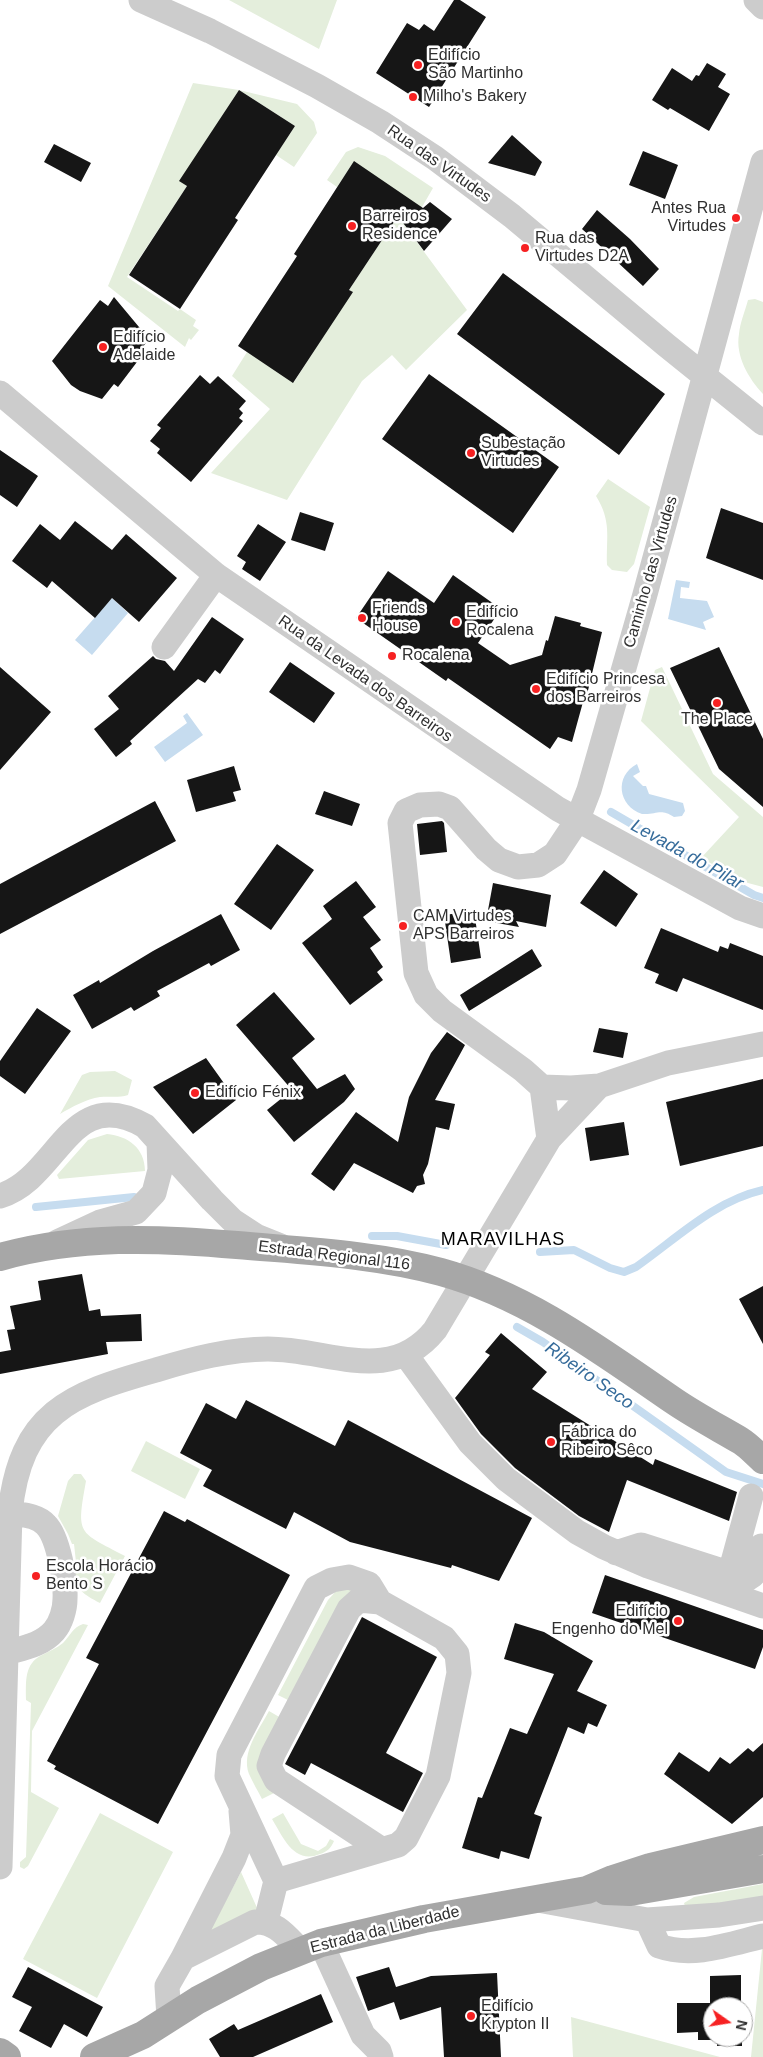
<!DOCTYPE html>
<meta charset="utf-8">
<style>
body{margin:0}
#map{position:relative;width:763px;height:2057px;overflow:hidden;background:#fff;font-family:Arial,sans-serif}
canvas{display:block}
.north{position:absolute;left:703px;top:1997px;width:50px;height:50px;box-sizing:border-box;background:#fff;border:1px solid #acacac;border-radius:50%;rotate:103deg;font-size:14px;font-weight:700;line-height:20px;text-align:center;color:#2f2f2f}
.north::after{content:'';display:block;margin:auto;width:18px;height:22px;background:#f62122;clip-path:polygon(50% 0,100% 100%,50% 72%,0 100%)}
</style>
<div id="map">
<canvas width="763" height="2057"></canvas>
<div class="north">N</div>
</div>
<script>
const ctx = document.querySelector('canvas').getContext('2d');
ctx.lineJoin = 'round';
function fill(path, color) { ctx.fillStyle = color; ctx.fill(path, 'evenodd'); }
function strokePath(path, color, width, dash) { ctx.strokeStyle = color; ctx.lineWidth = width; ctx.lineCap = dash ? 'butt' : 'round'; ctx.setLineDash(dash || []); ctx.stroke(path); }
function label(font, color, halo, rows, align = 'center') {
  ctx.font = font + ' Arial,sans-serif'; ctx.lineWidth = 5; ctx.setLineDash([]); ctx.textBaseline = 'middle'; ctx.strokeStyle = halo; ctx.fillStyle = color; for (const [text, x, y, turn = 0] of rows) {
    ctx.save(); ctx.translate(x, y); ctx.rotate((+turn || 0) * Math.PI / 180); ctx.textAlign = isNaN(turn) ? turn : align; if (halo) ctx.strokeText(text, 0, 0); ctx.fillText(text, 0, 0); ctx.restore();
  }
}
const green = new Path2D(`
 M229,0H337L319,49Z
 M193,83L239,90L297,104L314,122L317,133L294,167L276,155L295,126L239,90L180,181L187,186L127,277L178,311L180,309L196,320L193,326L199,330L191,340L189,338L185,347L108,286Z
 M358,147L385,156L433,188L422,207L405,226L467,310L406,370L392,355L362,381L287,500L211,473L270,409L232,376L247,352L294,382L352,292L349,290L409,199L354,162L337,187L327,180L346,152Z
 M755,299L763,302V394C749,379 735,356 739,334C740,323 745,311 748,300Z
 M608,479L650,507L634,564L627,572L612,570L607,565C606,537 612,522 596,496Z
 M662,667L713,774L763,817V887L748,883L701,858L739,817L641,721L655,670Z
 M115,1071L132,1080L128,1095C119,1098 110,1096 100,1097C86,1099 72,1107 60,1114L82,1075L90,1072Z
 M107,1134C128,1136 145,1148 145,1171L59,1179L57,1175L88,1140Z
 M146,1441L200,1469L185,1499L131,1471Z
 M74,1474H81L86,1481C76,1536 78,1531 125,1556L100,1603C83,1594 77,1591 74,1571H77L74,1544H72L68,1534L58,1516L68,1481Z
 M354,1586L290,1701L278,1695L328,1600L337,1590Z
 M83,1624L88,1625L32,1731L31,1792L59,1808L28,1866L24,1869L20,1867V1862L26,1857L31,1703L26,1700C26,1681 24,1664 42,1655C49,1651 57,1648 63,1643C70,1636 73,1627 83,1624Z
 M269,1711L281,1718L274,1793L262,1799C258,1791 253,1783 249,1774C241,1752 259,1730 269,1711Z
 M100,1813L173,1852L97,1998L23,1959Z
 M283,1813L301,1844L318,1851L326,1846L330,1839L334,1841C331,1848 327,1852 320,1854C294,1865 283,1837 272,1819Z
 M241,1872L258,1910L215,1931L210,1930Z
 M763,1884V1896L736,1902L685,1906L684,1903L694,1897Z
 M763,1948V2057H751L762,1949Z
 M571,2017L720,2057H573Z`);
const water = new Path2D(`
 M676,580L690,582L689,588L681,587L680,598L707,601L714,617L703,622L706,630L668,619Z
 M112,598L128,613L92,655L75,640Z
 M187,713L203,735L165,762L154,747L187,723L183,716Z
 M637,764L640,772L633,776L643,786H646L649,794L683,803L685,811L682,816L674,817C660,808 657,815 642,814C618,806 614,776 637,764Z`);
const stream = new Path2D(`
 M611,812L754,895L763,898
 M36,1207L134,1197
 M372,1236H397L446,1245
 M540,1252L574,1250L610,1268L624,1272L636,1267C676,1239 714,1201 763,1190
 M517,1327L543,1342L726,1472L763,1484`);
const building = new Path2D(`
 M454,0H460L486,17L429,107L376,73L407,23L419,30L424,24L434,31Z
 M707,63L726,74L718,87L730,94L709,131L670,108L668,110L652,100L672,68L692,81L696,75L699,76Z
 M239,90L295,126L235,218L238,220L180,309L129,275L187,186L179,181Z
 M512,135L542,162L535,176L488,163Z
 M54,144L91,163L81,182L44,162Z
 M643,151L678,165L665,199L629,185Z
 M354,161L423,208L430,202L452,219L424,251L398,216L349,290L353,292L293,383L238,346L297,256L294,254Z
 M597,210L630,239L659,269L643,286L582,229Z
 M503,273L665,394L619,455L457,334Z
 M114,297L149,339L136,356L140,358L118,387L114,384L102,399L80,391L71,385L52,361L100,300L108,306Z
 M429,374L559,467L513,533L382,439Z
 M200,375L210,384L218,376L246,401L239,409L243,413L239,418L243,421L191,482L157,453L160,449L150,441L161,428L157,425Z
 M0,450L38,476L17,507L0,495Z
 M721,508L763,523V580L706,558Z
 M300,512L334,523L325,551L291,540Z
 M75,521L112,550L126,534L177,578L139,622L112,598L95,618L52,581L47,588L12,561L40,524L60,540Z
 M258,524L286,542L260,581L242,569L246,562L237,556Z
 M388,571L434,603L453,575L501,609L478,643L510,665L542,655L546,640L548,641L555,616L581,623L580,626L602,632L585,703L583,702L572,742L558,737L550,749L448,678L446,681L356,618Z
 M212,617L244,639L220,674L215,670L205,683L198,679L130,741L132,744L116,757L94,729L119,709L108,696L153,656L156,659L165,661L174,671Z
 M719,647L763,739V807L719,769L670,668Z
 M290,662L335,693L314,723L269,692Z
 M0,667L51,712L0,770Z
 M234,766L241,790L233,792L236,801L196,812L187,780Z
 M324,791L360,804L352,826L315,814Z
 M155,801L176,841L0,934V884Z
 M442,821L444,823L447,852L420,855L417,824Z
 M277,844L314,870L271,930L234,904Z
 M604,870L638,894L616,927L580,903Z
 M356,881L376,907L363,917L381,940L370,948L383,967L377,972L383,980L350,1005L302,943L332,919L323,906Z
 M493,883L551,895L546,927L516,921L519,927L486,921Z
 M474,911L481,958L451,963L444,915Z
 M221,914L240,950L211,966L209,963L157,991L160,996L134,1011L131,1007L92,1029L73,995L99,980L100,983L153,951Z
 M661,928L718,952L720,946L728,949L730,943L763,956V1010L683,978L677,992L655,983L659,974L644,968Z
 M532,949L542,966L469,1011L460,995Z
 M274,992L315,1039L292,1058L317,1089L345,1074L355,1089L344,1102L294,1142L267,1110L292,1090L236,1025Z
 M37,1008L71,1031L25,1094L0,1076V1061Z
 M599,1028L628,1033L623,1058L593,1052Z
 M447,1032L465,1045L435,1100L455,1104L449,1130L436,1127L428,1164L423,1175L425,1184L417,1186L413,1193L354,1163L334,1191L311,1174L356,1112L398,1142L409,1097L431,1053Z
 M206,1058L236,1100L193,1134L153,1087Z
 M763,1079V1146L680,1166L666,1102Z
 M624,1122L629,1155L590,1161L585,1128Z
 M82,1274L89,1311L100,1309L101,1316L141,1314L142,1341L106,1342L108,1354L0,1374V1352L11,1350L7,1330L15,1329L10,1306L41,1300L38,1281Z
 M763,1286V1344L739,1299Z
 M501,1333L547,1372L532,1389L653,1465L655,1459L737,1492L729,1521L627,1480L609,1532L579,1516L515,1468L481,1434L455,1398L490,1355L485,1352Z
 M246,1400L335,1446L348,1420L532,1518L499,1581L452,1565L451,1568L350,1542L294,1512L286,1529L203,1486L212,1470L180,1453L206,1403L236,1419Z
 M164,1511L185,1522L187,1519L290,1575L158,1824L54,1769L56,1766L47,1761L99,1664L86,1658Z
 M605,1575L763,1630V1647L755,1669L592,1613Z
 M362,1617L437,1657L386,1753L423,1773L403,1812L311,1763L305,1775L285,1764Z
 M515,1623L544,1632L593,1661L577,1691L607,1705L597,1727L588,1723L584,1734L568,1727L534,1814L542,1817L529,1859L501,1851L499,1859L462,1848L478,1797L482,1798L510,1728L527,1734L554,1674L504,1659Z
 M763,1743V1797L732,1824L664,1774L679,1752L709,1772L720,1757L730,1764L748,1748L753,1752Z
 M28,1967L103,2007L87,2037L64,2024L51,2048L19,2031L32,2007L12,1997Z
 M389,1967L396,1987L431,1976L497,1973L501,2057H444L441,2007L400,2020L394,2002L368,2011L356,1977Z
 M741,1975V2007H713V2037H742V2046H717V2040H698V2032L677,2033V2003H710V1976Z
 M321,1994L333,2022L253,2057H220L209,2039L234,2024L238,2030Z`);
const minor = new Path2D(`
 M141,0L210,31L317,86L380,122L435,158L512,216L666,345L763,423
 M756,0L763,7
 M0,393L216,575L558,809L740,908L763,916
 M164,647L216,575
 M599,1086L571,1088L542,1087L523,1070L442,1011L426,995L416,973L400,823L406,811L420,805L439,804L450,808L486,849L499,860L518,867L538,865L555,854L577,821L589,790L644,598L763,162
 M542,1087L549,1139
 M0,1196C59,1178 69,1083 145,1126L212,1200L233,1221L256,1236L281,1246
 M57,1242L100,1222L136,1212L154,1193L155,1189L160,1170L159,1142
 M406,1355L470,1443L506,1479L577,1532L604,1547L648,1566L763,1606
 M616,1553L641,1545L747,1579L753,1575L761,1546
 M730,1573L751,1496
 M0,1652L6,1653C23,1648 42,1645 54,1631C61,1623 65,1609 65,1599C66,1581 58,1537 46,1525C37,1515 22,1515 10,1513
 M0,1867L10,1513C20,1413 70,1394 156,1370C192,1359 230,1349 268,1349C329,1349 390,1386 435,1330L549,1139L599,1086L668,1063L763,1044
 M276,1881L398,1845L406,1838L438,1776L459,1673L457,1654L444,1638L380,1602L359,1600L349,1609L273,1754L269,1766L276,1780L381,1849
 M538,1900L647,1920L719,1915L763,1908
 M647,1920L659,1946C693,1958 730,1944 763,1936
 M266,1921L276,1881L227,1776L229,1755L316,1588L332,1580L349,1577L369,1584L380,1602
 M321,1943L363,2035L379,2051L381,2057
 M183,1958L234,1858L243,1835L241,1811
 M169,2018L167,1986L183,1958L255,1922C276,1921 287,1937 301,1951`);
const major = new Path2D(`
 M0,1257C78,1235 158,1238 237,1245C305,1251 375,1254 441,1272C528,1296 601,1351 674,1401C696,1416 719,1428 741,1441C749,1446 756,1454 763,1460
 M606,1891L630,1892L763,1869
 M0,2052L7,2057
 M94,2057L143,2035L198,2000L261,1967L321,1943L424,1919L587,1890L613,1879L650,1867L763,1840`);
const markers = [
 [418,65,5,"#f62122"],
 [413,97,5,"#f62122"],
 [736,218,5,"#f62122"],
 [352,226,5,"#f62122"],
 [525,248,5,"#f62122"],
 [103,347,5,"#f62122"],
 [471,453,5,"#f62122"],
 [362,618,5,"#f62122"],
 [456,622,5,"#f62122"],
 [392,656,5,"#f62122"],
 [536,689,5,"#f62122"],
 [717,703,5,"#f62122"],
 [403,926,5,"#f62122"],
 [195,1093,5,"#f62122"],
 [551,1442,5,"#f62122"],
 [36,1576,5,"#f62122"],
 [678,1621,5,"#f62122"],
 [471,2016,5,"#f62122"]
];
const poiNames = [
 ["Edifício",428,56],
 ["São Martinho",428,74],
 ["Milho's Bakery",423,97],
 ["Antes Rua",726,209,"right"],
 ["Virtudes",726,227,"right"],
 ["Barreiros",362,217],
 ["Residence",362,235],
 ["Rua das",535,239],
 ["Virtudes D2A",535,257],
 ["Edifício",113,338],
 ["Adelaide",113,356],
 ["Subestação",481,444],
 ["Virtudes",481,462],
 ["Friends",372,609],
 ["House",372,627],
 ["Edifício",466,613],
 ["Rocalena",466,631],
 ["Rocalena",402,656],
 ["Edifício Princesa",546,680],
 ["dos Barreiros",546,698],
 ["The Place",717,720,"center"],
 ["CAM Virtudes",413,917],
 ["APS Barreiros",413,935],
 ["Edifício Fénix",205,1093],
 ["Fábrica do",561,1433],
 ["Ribeiro Sêco",561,1451],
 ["Escola Horácio",46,1567],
 ["Bento S",46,1585],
 ["Edifício",668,1612,"right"],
 ["Engenho do Mel",668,1630,"right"],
 ["Edifício",481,2007],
 ["Krypton II",481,2025]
];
const streetNames = [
 ["Rua das Virtudes",439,164,35],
 ["Caminho das Virtudes",651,572,-74],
 ["Rua da Levada dos Barreiros",365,679,35],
 ["Estrada Regional 116",334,1256,7],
 ["Estrada da Liberdade",385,1930,-14]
];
const waterNames = [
 ["Levada do Pilar",687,855,29],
 ["Ribeiro Seco",589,1376,35]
];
const neighbourhoodNames = [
 ["MARAVILHAS",503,1240]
];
fill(green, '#e4eedc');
fill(water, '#c6dcef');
strokePath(stream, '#c6dcef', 8);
fill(building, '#161616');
strokePath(minor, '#ccc', 25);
strokePath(major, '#a7a7a7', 28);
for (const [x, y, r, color] of markers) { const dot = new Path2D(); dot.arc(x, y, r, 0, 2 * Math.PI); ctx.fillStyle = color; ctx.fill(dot); strokePath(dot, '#fff', 2); }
label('16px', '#2f2f2f', '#fff', poiNames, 'left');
label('16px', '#2f2f2f', '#fff', streetNames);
label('italic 18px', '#356b9a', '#fff', waterNames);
ctx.letterSpacing = '1px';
label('18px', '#000', '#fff', neighbourhoodNames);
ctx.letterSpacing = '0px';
</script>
